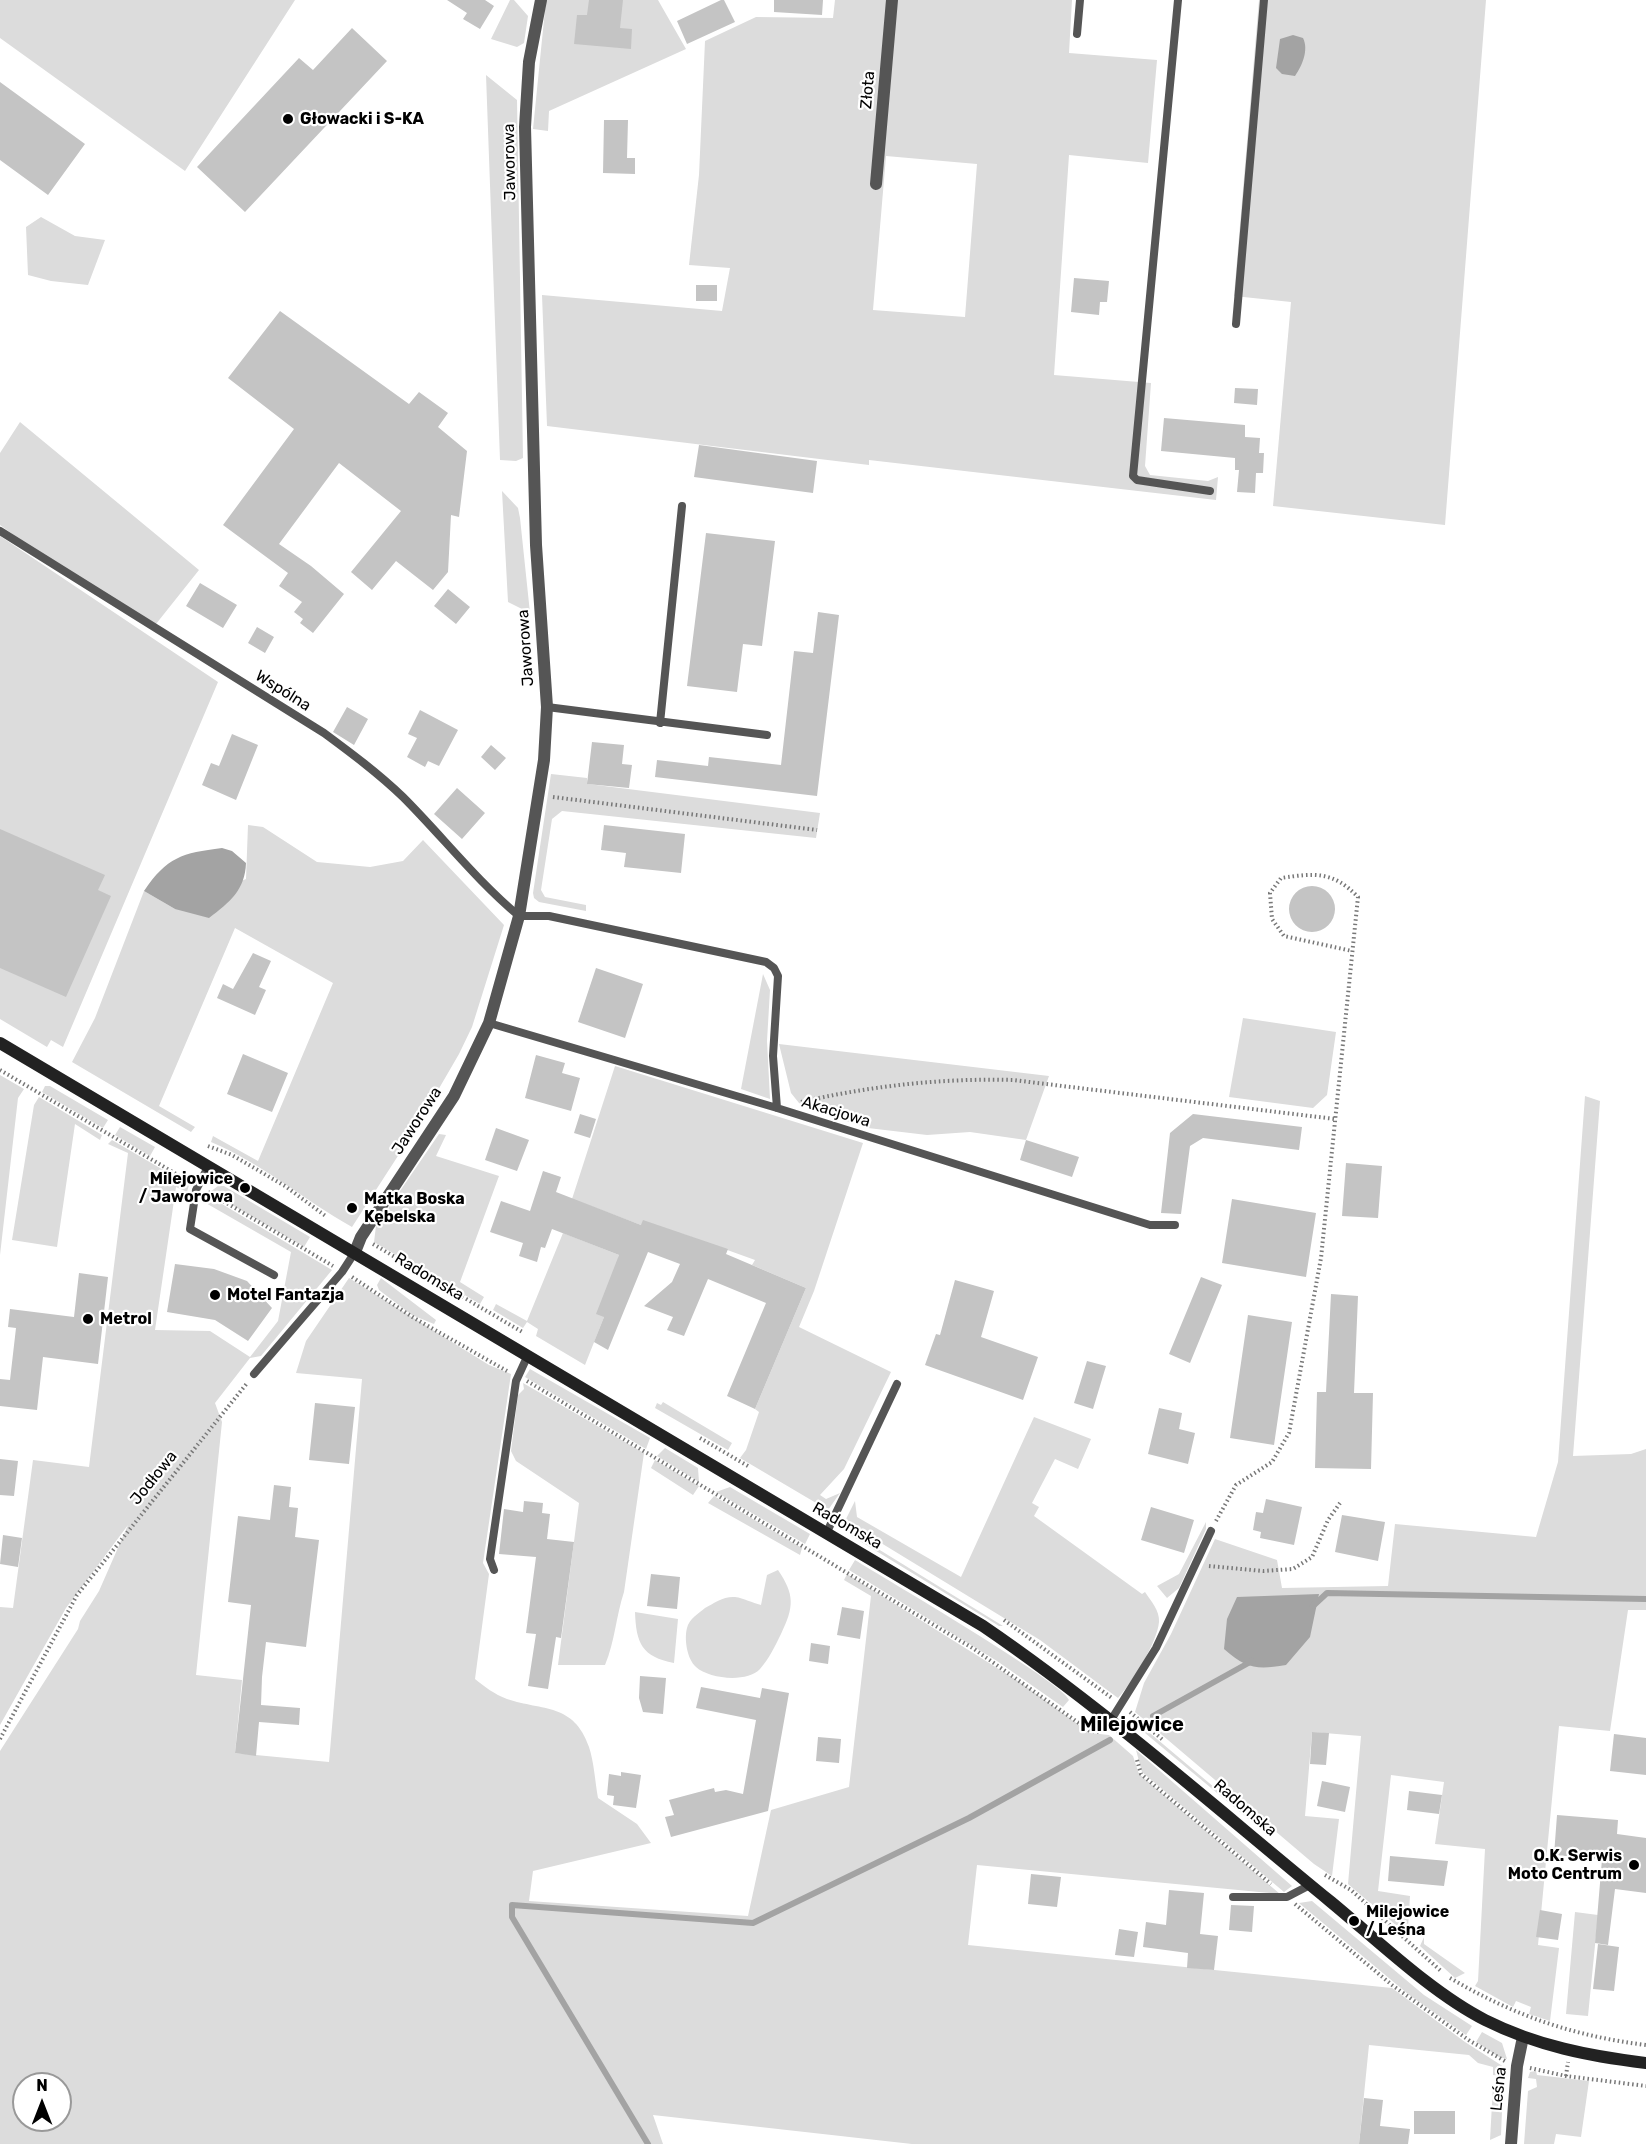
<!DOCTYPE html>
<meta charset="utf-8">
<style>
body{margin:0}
#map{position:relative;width:1646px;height:2144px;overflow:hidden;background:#fff;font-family:Rubik,sans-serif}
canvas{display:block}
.north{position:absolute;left:12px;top:2072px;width:60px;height:60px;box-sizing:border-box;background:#fff;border:2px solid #999;border-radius:50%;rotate:0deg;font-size:16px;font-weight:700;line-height:24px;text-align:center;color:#000}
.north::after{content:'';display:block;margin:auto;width:21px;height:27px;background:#000;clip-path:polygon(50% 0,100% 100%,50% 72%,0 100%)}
</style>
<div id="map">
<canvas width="1646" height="2144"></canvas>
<div class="north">N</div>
</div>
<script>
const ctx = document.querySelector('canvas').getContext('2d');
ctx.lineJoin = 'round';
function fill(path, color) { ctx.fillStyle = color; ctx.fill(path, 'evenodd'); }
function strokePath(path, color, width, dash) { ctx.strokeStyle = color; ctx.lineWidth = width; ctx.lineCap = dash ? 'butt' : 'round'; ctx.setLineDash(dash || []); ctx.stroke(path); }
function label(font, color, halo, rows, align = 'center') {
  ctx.font = font + ' Rubik,sans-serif'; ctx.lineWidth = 4.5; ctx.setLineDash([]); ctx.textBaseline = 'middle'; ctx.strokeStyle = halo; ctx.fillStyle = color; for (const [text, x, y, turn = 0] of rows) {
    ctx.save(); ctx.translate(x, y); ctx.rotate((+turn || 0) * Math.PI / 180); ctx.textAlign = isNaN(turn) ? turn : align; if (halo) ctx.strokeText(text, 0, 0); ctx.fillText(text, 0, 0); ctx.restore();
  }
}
const green = new Path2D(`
 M0,0H295L185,171L0,38Z
 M510,0H514L528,16L524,43L517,47L491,39Z
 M546,0H658L686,49L549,111L548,131L533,129Z
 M835,0H1072L1069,53L1157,60L1148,163L1069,155L1054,375L1151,383L1145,466L1150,475L1208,481L1218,477L1216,500L869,460V465L547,426L542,295L722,311L730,268L689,265L699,175L705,41L756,17L833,18ZM886,156L977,164L965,317L873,310Z
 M1259,0H1486L1445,525L1273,506L1291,302L1234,296Z
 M486,75L517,100L523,458L516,461L500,460Z
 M41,217L75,236L105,240L88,285L51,281L28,275L26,227Z
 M20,422L199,570L156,624L23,542L0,525V453Z
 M502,491L518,508L520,518L530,613L508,602Z
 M0,536L218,682L63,1047L51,1040L47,1047L0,1019Z
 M551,774L587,778L588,784L820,813L816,838L562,811L552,819L541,890L545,897L586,905V911L539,902L534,898L533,893Z
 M248,825L263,827L317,862L370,867L403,861L423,840L504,925L472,1027L459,1054L416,1128L352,1227C304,1200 263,1164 211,1142L213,1136L258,1161L333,983L235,928L159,1106L195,1127L191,1132L72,1062L95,1018L144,891L175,909L246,879Z
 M763,974L770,990L767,1041L770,1099L741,1089Z
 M1243,1018L1336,1032L1327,1095L1313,1108L1229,1097Z
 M779,1044L1049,1076L1026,1140L970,1132L927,1135L868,1128L812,1110L799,1103L791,1093Z
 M615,1066L863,1143L814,1291L799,1327L891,1372L844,1469L820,1495L826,1499L840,1493L828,1510L740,1458L746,1450L759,1412L755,1409L806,1288L752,1265L755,1260L683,1234L641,1225L572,1199Z
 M0,1075L24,1089L18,1098L0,1255Z
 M45,1086H50L108,1120L103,1128L42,1092Z
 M1585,1096L1600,1101L1573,1456L1631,1454L1646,1449V1610H1628L1610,1731L1559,1726L1538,1945L1559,1948L1550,2021L1529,2014L1531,2007L1516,2001L1513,2007L1475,1986L1478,1981L1485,1849L1435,1844L1444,1782L1391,1775L1378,1891L1410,1896L1408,1928L1404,1932L1348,1884L1361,1736L1312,1732L1305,1816L1339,1819L1332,1876L1314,1864L1135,1712L1144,1683L1171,1634L1215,1539L1277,1560L1282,1588L1388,1586L1395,1524L1536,1537L1558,1462Z
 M39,1097L102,1135L100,1140L75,1124L57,1247L12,1240L34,1105Z
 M120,1127L155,1147L150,1156L115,1135Z
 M439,1134L446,1135L436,1156L499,1176L460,1282L484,1297L480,1304L374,1242L376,1226Z
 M112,1140L189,1185L187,1192L176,1187L155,1330L210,1331L250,1357L278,1321L291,1252L204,1202L207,1195L332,1270L261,1356L250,1358L215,1403L222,1422L196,1675L242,1680L235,1753L329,1762L362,1379L296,1373L306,1341L349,1278L489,1365L511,1374L483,1563L489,1574L475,1679C485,1687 494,1694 507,1699C543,1711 574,1703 589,1747C594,1762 595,1781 598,1798L637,1824L651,1843L533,1871L529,1901L748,1916L771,1810L849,1787L871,1596L844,1580L847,1574L1021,1683L1090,1733L1109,1735L1133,1756L1139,1774L1280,1894L977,1865L968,1945L1392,1988L1465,2042L1504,2067V2076L1493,2075V2067L1478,2063L1469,2055L1369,2045L1359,2144H912L653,2115L663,2144H0V1751L78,1629L80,1621L99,1591L128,1525L66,1608L0,1725V1607L13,1608L33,1460L89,1467L128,1153L108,1144ZM24,2084H60V2120H24Z
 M218,1186H224L310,1237L304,1247L210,1192Z
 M563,1233L619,1255L604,1317L585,1365L536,1336L538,1329L527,1322L523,1328L493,1310L496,1304L527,1321Z
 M381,1278L436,1320L434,1324L412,1315L379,1290L377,1285Z
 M530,1369L650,1438L646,1449L525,1377Z
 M523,1383L644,1453L624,1592C616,1616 615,1641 605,1665H558L579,1503L516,1461L511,1451L518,1395L524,1389Z
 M663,1402L732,1443L728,1450L655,1408L657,1403L661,1405Z
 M1034,1417L1091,1439L1078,1469L1055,1459L1032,1503L1039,1507L1034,1516L1142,1594L1145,1592C1151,1601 1160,1611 1159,1622C1157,1643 1132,1683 1118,1698L1040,1640L845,1521L855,1501L857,1517L961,1577Z
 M665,1448L698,1468L699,1482L657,1456Z
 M655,1460L699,1486L693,1495L651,1468Z
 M730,1487L810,1534L805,1544L716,1492Z
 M714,1496L802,1548L800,1555L708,1503Z
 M1206,1522V1529L1179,1588L1167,1598L1157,1586L1179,1574Z
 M849,1531L1003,1626H999L850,1535Z
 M855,1560C882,1577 1064,1683 1069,1700L1063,1707L997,1661L849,1570Z
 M778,1570C795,1595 794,1607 781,1634C775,1646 769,1659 760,1669C747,1683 709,1679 696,1667C687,1659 684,1639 687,1628C689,1619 699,1613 705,1608C714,1603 724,1596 735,1597C744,1598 752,1603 761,1605L767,1575Z
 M635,1612L678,1619L674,1663C642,1657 636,1643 635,1612Z
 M1138,1723L1266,1831L1264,1832L1139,1728Z
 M1136,1750L1292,1886L1284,1892L1142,1772Z
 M1312,1901L1424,1995L1472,2026L1466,2035L1408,1994L1299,1903Z
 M1575,1912L1598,1915L1588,2016L1566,2014Z
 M1424,1937V1944L1465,1973L1455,1978L1420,1946Z
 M1482,2032L1502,2043L1507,2059L1499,2057L1476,2042Z
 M1536,2071L1537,2075L1589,2081L1581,2137L1556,2134L1554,2144H1524L1528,2091L1537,2087L1536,2079L1528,2078L1530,2072Z
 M1493,2086L1503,2087L1501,2135L1490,2140Z`);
const water = new Path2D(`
 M1293,35L1303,38C1309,50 1302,66 1295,76L1282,74L1276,68L1280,39Z
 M222,848L232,851L246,863C245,890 230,902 209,918L175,909L144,891C167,857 182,853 222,848Z
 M1319,1594L1310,1637L1286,1665C1257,1670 1247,1669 1224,1649L1227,1619L1237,1597Z`);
const stream = new Path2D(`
 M1313,1606L1327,1593L1646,1599
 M1153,1716L1252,1661
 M648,2144L512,1917V1905L753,1923L969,1818L1110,1740`);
const building = new Path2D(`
 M447,0H485L494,6L480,29L463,19L467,13Z
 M589,0H623L620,28L632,29L631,49L574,44L577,15H587Z
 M721,0H724L735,22L687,44L677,21Z
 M774,0H823L822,15L774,12Z
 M352,28L387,61L245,212L197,167L299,58L313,70Z
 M0,82L85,144L48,195L0,160Z
 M604,120H628L627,158H635V174L603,173Z
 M1074,278L1109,281L1107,302H1100L1099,315L1071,312Z
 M696,285H717V301H696Z
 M280,311L409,404L419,392L448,413L438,427L467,451L459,517L451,515L448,572L433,590L396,561L372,590L351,572L401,511L339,463L279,544L311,566L344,594L313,633L300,623L303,619L294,612L302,602L279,586L288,573L223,525L294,429L228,378Z
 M1235,388L1258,389L1257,405L1234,403Z
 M1164,418L1245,425V437L1260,438L1259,453H1264L1263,473H1256L1255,493L1237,492L1239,470H1235V458L1161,451Z
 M699,445L817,461L813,493L694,477Z
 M706,533L775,541L762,646L743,644L737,692L687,686Z
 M200,583L237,605L223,628L186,606Z
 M448,589L470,607L456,624L434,606Z
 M818,612L839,615L817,796L655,777L657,760L708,766L709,757L781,765L794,651L813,653Z
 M257,627L274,637L265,653L248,643Z
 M347,707L368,719L354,745L333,732Z
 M420,710L458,730L439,766L428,761L425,767L407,757L417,738L408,734Z
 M232,734L258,745L236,800L202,785L211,763L219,766Z
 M592,742L624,745L622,764L632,765L629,788L587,784Z
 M491,745L506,758L495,770L481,757Z
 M457,788L485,813L462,839L434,814Z
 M604,825L685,834L681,873L624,867L626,853L601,850Z
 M0,829L105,875L98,890L111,896L66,997L0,968Z
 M1289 909a23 23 0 1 1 46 0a23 23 0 1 1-46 0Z
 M253,953L271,961L259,987L266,990L255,1015L217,998L223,984L233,989Z
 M596,968L643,984L625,1038L578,1022Z
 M243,1054L288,1073L272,1112L227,1094Z
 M536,1055L565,1063L562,1073L580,1078L571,1111L525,1098Z
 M580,1114L596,1119L590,1138L574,1133Z
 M1193,1114L1302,1127L1299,1150L1203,1138L1190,1146L1181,1214L1161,1213L1170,1133Z
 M496,1128L529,1140L517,1171L485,1160Z
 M1026,1140L1079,1157L1072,1177L1020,1160Z
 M1346,1163L1382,1166L1378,1218L1342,1216Z
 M543,1171L561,1177L556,1192L641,1225L643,1220L728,1249L726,1254L806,1288L755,1409L727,1396L766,1303L708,1279L684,1336L667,1330L673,1317L644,1306L672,1282L680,1264L648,1252L608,1350L594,1342L604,1317L596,1314L619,1255L552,1229L545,1248L541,1247L537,1262L519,1256L523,1243L490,1232L501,1201L530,1211Z
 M1232,1199L1316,1213L1306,1277L1222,1263Z
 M175,1264L214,1269L247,1281L272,1308L248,1341L215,1320L167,1312Z
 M79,1273L108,1277L98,1364L43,1357L37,1410L0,1406V1379L10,1380L16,1328L8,1327L10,1309L74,1317Z
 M1201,1277L1222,1285L1190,1363L1169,1354Z
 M955,1280L994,1291L981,1337L1038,1357L1023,1400L925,1365L936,1334L940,1335Z
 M1331,1294L1358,1296L1354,1393H1373L1371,1469L1315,1468L1317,1392H1326Z
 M1248,1315L1292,1322L1274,1445L1230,1438Z
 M1087,1361L1106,1366L1093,1409L1074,1403Z
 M315,1403L355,1407L349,1464L309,1460Z
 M1159,1408L1182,1413L1179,1429L1195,1433L1188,1464L1148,1454Z
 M0,1459L18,1461L14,1496L0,1495Z
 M274,1485L291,1487L289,1507L298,1508L295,1537L319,1540L306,1647L266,1642L262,1677L261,1705L300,1708L299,1725L259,1722L256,1756L235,1753L251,1605L228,1602L238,1516L270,1520Z
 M1266,1499L1302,1507L1294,1545L1260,1538L1261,1532L1253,1530L1256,1512L1263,1513Z
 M524,1501L543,1503L542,1513L550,1514L547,1539L574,1542L561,1638L556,1637L548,1689L528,1686L536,1634L526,1633L536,1557L499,1554L504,1509L523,1512Z
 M1151,1507L1194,1520L1184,1553L1141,1540Z
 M1342,1515L1385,1522L1378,1561L1335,1552Z
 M3,1535L22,1538L18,1567L0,1564Z
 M651,1574L680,1577L677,1609L647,1606Z
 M842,1607L864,1611L860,1639L837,1635Z
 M811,1643L830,1646L828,1664L809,1661Z
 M640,1676L666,1678L663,1714L643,1712L639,1698Z
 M701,1687L760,1698L762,1688L789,1693L768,1811L671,1837L665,1817L674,1815L669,1800L714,1788L715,1792L726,1790L743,1794L756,1720L696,1708Z
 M1312,1732L1329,1733L1326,1765L1310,1764Z
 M1614,1734L1646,1738V1775L1610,1771Z
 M818,1737L841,1739L839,1763L816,1761Z
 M621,1772L641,1775L636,1808L613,1805L614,1796L607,1795L609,1774L621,1776Z
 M1322,1781L1350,1787L1345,1812L1317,1806Z
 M1409,1791L1442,1795L1439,1814L1407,1810Z
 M1557,1815L1618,1820L1617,1834L1646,1838V1893L1615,1889L1608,1945L1595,1943L1602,1859L1554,1855Z
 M1390,1856L1448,1861L1444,1886L1388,1881Z
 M1031,1874L1061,1877L1057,1907L1028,1904Z
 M1169,1890L1204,1893L1200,1934L1218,1936L1214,1970L1187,1968L1188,1953L1143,1947L1146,1922L1166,1925Z
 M1231,1905L1254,1906L1252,1932L1229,1930Z
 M1540,1910L1562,1914L1558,1940L1536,1937Z
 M1119,1929L1138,1932L1134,1957L1115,1955Z
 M1598,1944L1619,1947L1614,1991L1593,1989Z
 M1364,2098L1383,2100L1380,2126L1410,2129L1408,2144H1359Z
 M1414,2111H1455V2134H1414Z`);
const path = new Path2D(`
 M553,797L817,830
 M0,1070L188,1181
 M801,1102C870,1086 942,1078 1013,1080L1335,1119
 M208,1146L232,1155L285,1186L327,1217
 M208,1192L333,1266
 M373,1244L524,1333
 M352,1277L414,1318L507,1371
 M527,1381L974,1649L1090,1731L1100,1732
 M700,1438L748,1466
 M1216,1521L1236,1485L1272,1462L1289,1433L1321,1258L1358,897C1333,871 1315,873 1281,878L1270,893L1272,919L1284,936L1352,951
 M1209,1566L1263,1571L1293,1569L1312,1557L1328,1520L1340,1503
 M1004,1620L1112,1698
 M1130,1712L1163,1740
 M0,1739L77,1595L248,1382
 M1137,1760L1141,1774L1271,1884
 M1325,1875L1351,1890L1442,1972
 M1295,1904L1392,1985L1470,2041L1505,2061
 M1450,1978C1513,2015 1573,2036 1646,2045
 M1530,2068L1566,2076L1646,2086
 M1566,2076L1568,2062`);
const service = new Path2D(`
 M1178,0L1133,476L1137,480L1210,491
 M1077,34L1080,0
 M1236,324L1264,0
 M0,531L324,733C351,753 378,773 403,797C442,836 476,880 519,916H549L766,962L774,968L778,976L773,1056L777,1108
 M547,707L767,735
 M660,723L682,506
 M489,1023L777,1108L1150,1225H1175
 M208,1167L196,1190L190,1229L274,1275
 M254,1374L342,1272L355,1252
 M826,1534L897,1384
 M494,1570L490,1559L516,1381L528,1355
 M1111,1720L1156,1648L1211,1531
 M1233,1897H1287L1310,1885`);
const minor = new Path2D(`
 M876,184L892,0
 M355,1252L361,1237L454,1096L489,1023L519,916L544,760L547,707L536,545L525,127L529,62L541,0
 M1511,2144L1517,2066L1523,2037`);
const secondary = new Path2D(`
 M0,1043L983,1626C1106,1710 1216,1808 1331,1902C1377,1940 1432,1993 1485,2020C1537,2046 1589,2056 1646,2063`);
const markers = [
 [288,119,6,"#000"],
 [245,1188,6,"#000"],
 [352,1208,6,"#000"],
 [215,1295,6,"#000"],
 [88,1319,6,"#000"],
 [1634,1865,6,"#000"],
 [1354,1921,6,"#000"]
];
const streetNames = [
 ["Złota",868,90,-85],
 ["Jaworowa",510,162,-91],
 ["Jaworowa",526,648,-94],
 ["Wspólna",283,691,32],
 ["Akacjowa",836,1112,17],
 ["Jaworowa",417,1121,-57],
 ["Radomska",429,1277,31],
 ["Jodłowa",154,1478,-51],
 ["Radomska",847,1526,30],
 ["Radomska",1245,1808,41],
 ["Leśna",1499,2089,-84]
];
const poiNames = [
 ["Głowacki i S-KA",300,119],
 ["Milejowice",233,1179,"right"],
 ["/ Jaworowa",233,1197,"right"],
 ["Matka Boska",364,1199],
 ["Kębelska",364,1217],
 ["Motel Fantazja",227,1295],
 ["Metrol",100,1319],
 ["O.K. Serwis",1622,1856,"right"],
 ["Moto Centrum",1622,1874,"right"],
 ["Milejowice",1366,1912],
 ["/ Leśna",1366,1930]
];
const quarterNames = [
 ["Milejowice",1132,1725]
];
fill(green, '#dcdcdc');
fill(water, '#a3a3a3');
strokePath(stream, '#a3a3a3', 6);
fill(building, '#c4c4c4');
strokePath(path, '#777', 4, [1.5, 3]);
strokePath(service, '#555', 8);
strokePath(minor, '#555', 12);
strokePath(secondary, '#222', 12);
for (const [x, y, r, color] of markers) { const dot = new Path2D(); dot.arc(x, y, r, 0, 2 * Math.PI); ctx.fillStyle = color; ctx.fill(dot); strokePath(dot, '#fff', 2); }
label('16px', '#000', '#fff', streetNames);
label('bold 16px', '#000', '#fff', poiNames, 'left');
label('bold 20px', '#000', '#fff', quarterNames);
</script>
